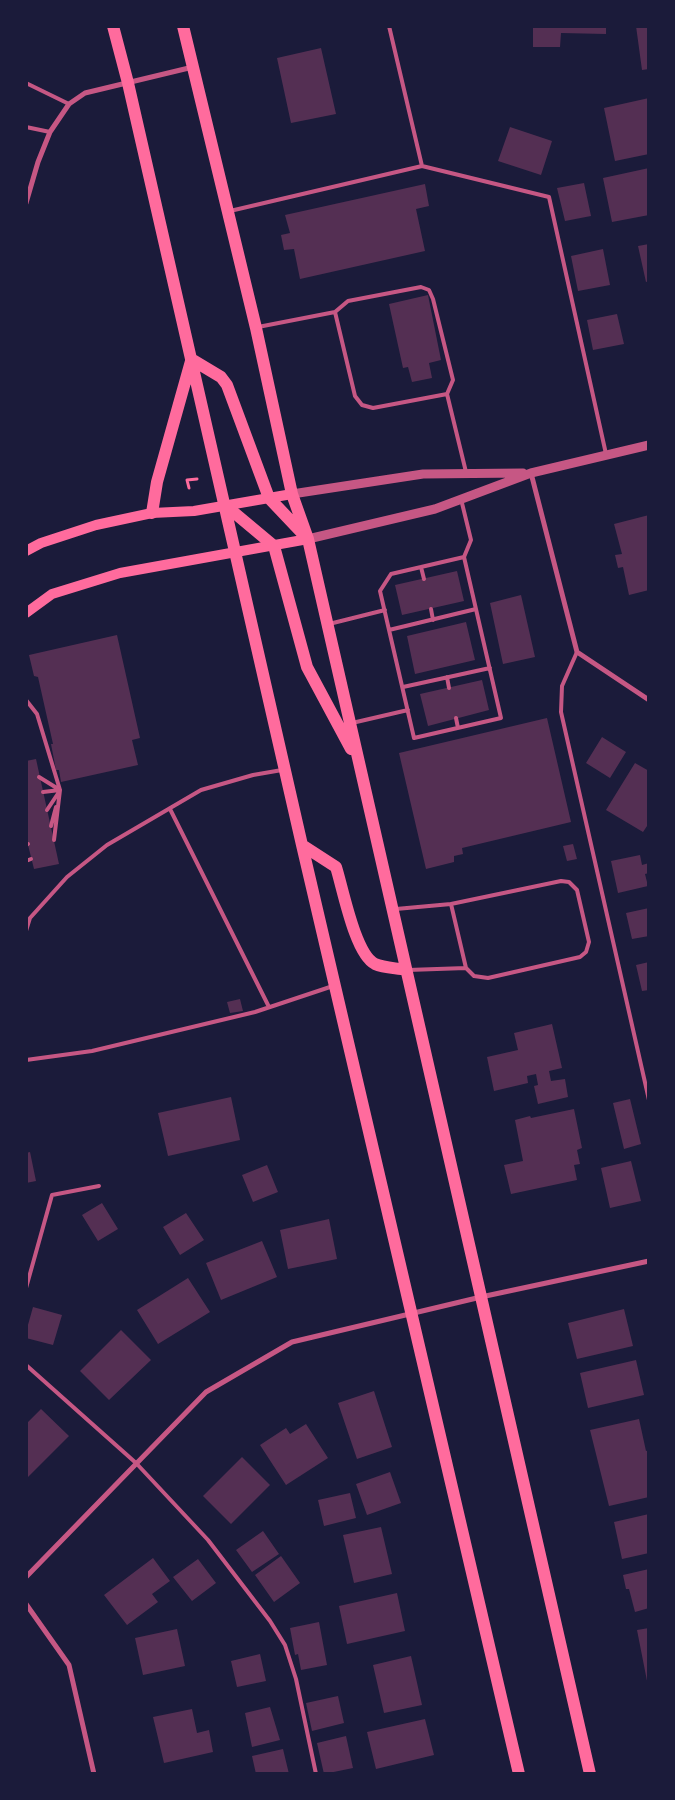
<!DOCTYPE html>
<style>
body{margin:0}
#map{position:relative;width:675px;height:1800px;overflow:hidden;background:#1b1b3a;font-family:Lato,sans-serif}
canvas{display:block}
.frame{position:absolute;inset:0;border:28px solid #1b1b3a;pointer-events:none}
</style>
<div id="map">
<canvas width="675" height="1800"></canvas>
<div class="frame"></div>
</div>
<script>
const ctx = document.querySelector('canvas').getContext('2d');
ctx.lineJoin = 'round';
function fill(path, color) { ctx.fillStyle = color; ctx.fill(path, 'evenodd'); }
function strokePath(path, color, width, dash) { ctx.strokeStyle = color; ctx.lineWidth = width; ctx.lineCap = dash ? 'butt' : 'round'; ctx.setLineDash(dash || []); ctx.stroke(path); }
const building = new Path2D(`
 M533,26H606V34L561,33L560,47H533Z
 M636,26H649V69L642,70Z
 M321,48L336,114L291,123L277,58Z
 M649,98V154L615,161L604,108Z
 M510,127L552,141L541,175L498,161Z
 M649,168V215L612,222L603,178Z
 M584,183L591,216L565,221L557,188Z
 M425,184L429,206L416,209L425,251L300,279L294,249L284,250L281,235L290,233L285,215Z
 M649,244V281L646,282L638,246Z
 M603,249L610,285L578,291L571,256Z
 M428,295L441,360L429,363L432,378L412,382L408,367L403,368L389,304Z
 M617,314L624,344L593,350L587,320Z
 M649,515V590L629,595L623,567L618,568L615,555L622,554L614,524Z
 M457,571L464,601L402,615L395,585Z
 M521,595L535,657L503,664L490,603Z
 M466,622L475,660L415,674L407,636Z
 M117,635L140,738L132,740L138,765L61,782L59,770H56L51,744H53L38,677L34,676L29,655Z
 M482,680L489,710L428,726L420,694Z
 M547,718L571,822L462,848L463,854L454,856V862L426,869L399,753Z
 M602,737L626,752L610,778L586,763Z
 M36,759L59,864L34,869L26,837V761Z
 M635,763L649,771V823L643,832L606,810Z
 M573,844L577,859L567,861L563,846Z
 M640,855L642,865L649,863V873L645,874L648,886L618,893L611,861Z
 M649,908V936L632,939L626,913Z
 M649,962V990L642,991L636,965Z
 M240,999L243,1011L230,1013L227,1002Z
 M552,1024L562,1068L549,1071L551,1081L565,1079L568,1097L538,1104L534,1086L538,1085L536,1074L527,1076L528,1083L494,1091L487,1057L518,1050L514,1033Z
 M231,1097L240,1140L168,1156L158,1113Z
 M630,1099L641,1144L624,1149L613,1103Z
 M574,1109L582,1148L577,1150L580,1164L574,1165L577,1180L511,1194L504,1165L523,1161L515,1120L530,1116L531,1118Z
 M30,1152L36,1181L26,1183V1153Z
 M631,1161L641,1201L610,1208L601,1168Z
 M267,1165L278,1192L253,1202L242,1175Z
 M102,1203L118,1229L98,1241L82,1215Z
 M186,1213L204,1240L180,1255L163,1227Z
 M329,1219L337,1259L288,1269L280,1230Z
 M262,1241L277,1277L221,1300L206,1263Z
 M188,1278L210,1312L158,1344L137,1310Z
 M33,1307L62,1315L53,1345L26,1338V1332Z
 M624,1309L633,1346L577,1359L568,1323Z
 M121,1330L151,1360L109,1400L80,1371Z
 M636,1360L644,1395L588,1408L580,1373Z
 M374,1391L392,1447L357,1459L338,1403Z
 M41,1409L69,1436L26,1479V1424Z
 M639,1419L646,1451L649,1450V1497L609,1506L590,1430Z
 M306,1424L328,1458L286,1485L260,1445L286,1428L290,1434Z
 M242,1457L270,1485L231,1524L203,1496Z
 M390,1472L401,1503L367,1515L356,1484Z
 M350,1493L356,1518L324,1526L318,1500Z
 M649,1514V1553L622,1559L614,1522Z
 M381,1527L392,1574L354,1583L343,1535Z
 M263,1531L279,1554L252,1572L236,1550Z
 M281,1556L300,1583L274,1602L255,1575Z
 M153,1558L170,1581L152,1594L158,1602L127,1625L104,1595Z
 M198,1559L216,1583L192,1601L173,1577Z
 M649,1569V1608L635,1612L629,1589H626L623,1575Z
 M397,1593L405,1631L347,1644L339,1606Z
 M319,1622L327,1665L301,1670L298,1654L295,1655L290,1628Z
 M649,1628V1686H648L637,1630Z
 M177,1629L185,1666L143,1675L135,1638Z
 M260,1654L266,1681L237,1687L231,1661Z
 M411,1656L422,1705L384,1713L373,1665Z
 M338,1696L344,1723L312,1731L306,1703Z
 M270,1707L280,1740L252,1747L245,1713Z
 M192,1709L197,1733L209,1730L213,1752L164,1763L153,1717Z
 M425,1719L434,1755L376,1769L367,1732Z
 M346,1736L353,1768L324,1774L317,1743Z
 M283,1749L289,1774H256L252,1756Z`);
const path = new Path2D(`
 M189,488L187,480L197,479`);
const service = new Path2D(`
 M389,26L422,166
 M26,83L69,104
 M26,127L50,132
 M230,211L422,166L549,197L606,454
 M335,312L348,301L421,287L429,290L433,299L453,380L447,394
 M258,327L335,312L355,396L362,405L373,408L447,394L466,472
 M461,499L471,540L464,557L501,718L414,738L380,591L391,574L464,557
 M421,567L424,579
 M431,609L433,620
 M329,624L385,610
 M389,630L476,609
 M577,652L562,686L561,712L649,1100
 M447,677L449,688
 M403,687L490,668
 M26,700L37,714L60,790L54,840
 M456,718L458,728
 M352,723L408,710
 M39,777L60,790
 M43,792L60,790
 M170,809L269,1007
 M47,810L59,792
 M51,826L56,807
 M26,845L28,844
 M26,861L31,859
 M451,904L466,968
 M396,909L451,904L561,881L569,882L577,890L589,942L586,952L580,957L488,978L474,976L466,968L408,970
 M26,931L30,918L67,877L107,845L201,790L253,775L282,770
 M26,1060L92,1051L255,1012L333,986
 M26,1288L52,1195L99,1186
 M26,1365L136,1463L208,1540L270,1621L285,1645L296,1679L316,1774`);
const minor = new Path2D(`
 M26,203L38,162L50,132L69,104L85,93L193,67
 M531,473L577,652L649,700
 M26,1577L206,1392L292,1342L481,1297L649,1261
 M26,1604L69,1665L94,1774`);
const tertiary = new Path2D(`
 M292,494L423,474L523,473
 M308,539L435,509L531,473L649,445`);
const secondary = new Path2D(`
 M26,551L41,543L96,525L152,513L194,511L292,494
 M26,613L52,594L120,573L308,539`);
const primary = new Path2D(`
 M113,26L128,83L302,845L519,1774
 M183,26L256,328L292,494L308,539L590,1774
 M191,359L221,377L227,385L269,498L305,536
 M225,505L274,546L307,667L351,749
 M152,513L157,482L191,361
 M302,845L336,867C343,889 355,954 375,964C384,968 397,968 406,970`);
fill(building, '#542f53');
strokePath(path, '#ff6b9d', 3);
strokePath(service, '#c65784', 4);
strokePath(minor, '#c65784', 5);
strokePath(tertiary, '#c65784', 9);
strokePath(secondary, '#ff6b9d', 10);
strokePath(primary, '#ff6b9d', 12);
</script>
